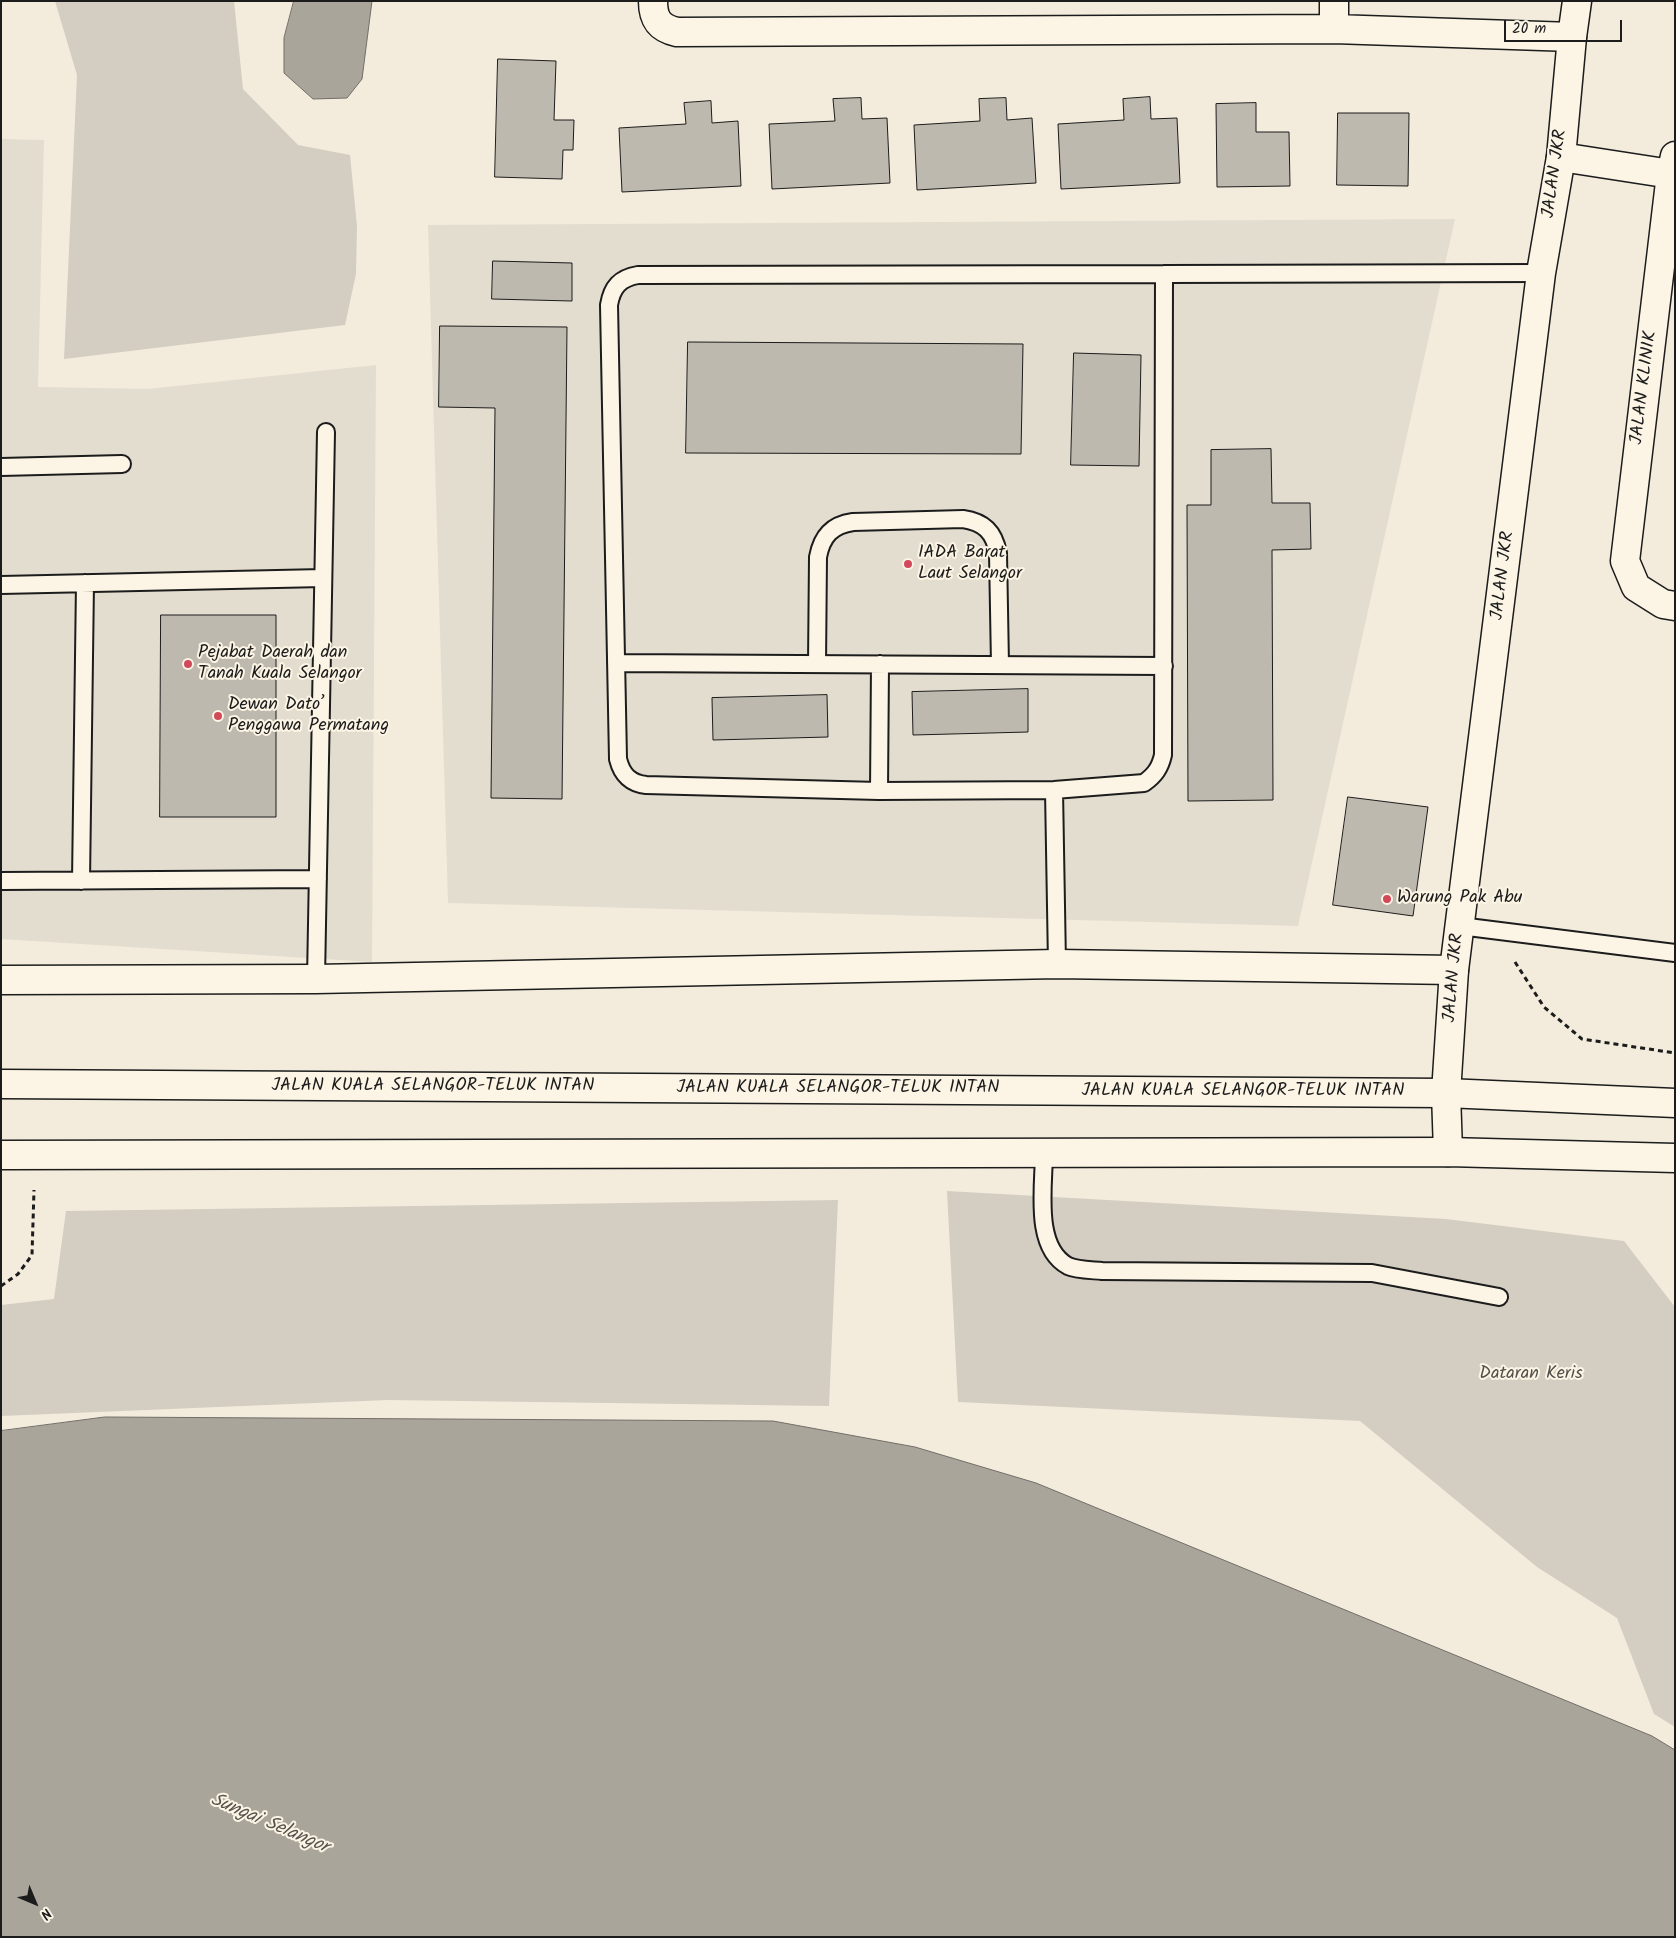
<!DOCTYPE html>
<meta charset="utf-8">
<style>
body{margin:0}
#map{position:relative;width:1676px;height:1938px;overflow:hidden;background:#f3ecdd;font-family:Kalam,sans-serif}
canvas{display:block}
.frame{position:absolute;inset:0;border:2px solid #1c1c1c;pointer-events:none}
.north{position:absolute;left:10px;top:1878px;width:50px;height:50px;-webkit-text-stroke:4px #fcf5e5;paint-order:stroke;rotate:135deg;font-size:14px;font-weight:700;line-height:20px;text-align:center;color:#1c1c1c}
.north::after{content:'';display:block;margin:auto;width:18px;height:22px;background:#1c1c1c;clip-path:polygon(50% 0,100% 100%,50% 72%,0 100%)}
.scale{position:absolute;left:1504px;top:20px;width:118px;height:22px;box-sizing:border-box;border:2px solid #1c1c1c;border-top:0;padding-left:6px;font-size:15px;line-height:18px;white-space:nowrap;color:#1c1c1c;-webkit-text-stroke:4px #fcf5e5;paint-order:stroke}
</style>
<div id="map">
<canvas width="1676" height="1938"></canvas>
<div class="frame"></div>
<div class="north">N</div>
<div class="scale">20 m</div>
</div>
<script>
const ctx = document.querySelector('canvas').getContext('2d');
ctx.lineJoin = 'round';
function fill(path, color) { ctx.fillStyle = color; ctx.fill(path, 'evenodd'); }
function strokePath(path, color, width, dash) { ctx.strokeStyle = color; ctx.lineWidth = width; ctx.lineCap = dash ? 'butt' : 'round'; ctx.setLineDash(dash || []); ctx.stroke(path); }
function label(font, color, halo, rows, align = 'center') {
  ctx.font = font + ' Kalam,sans-serif'; ctx.lineWidth = 4; ctx.setLineDash([]); ctx.textBaseline = 'middle'; ctx.strokeStyle = halo; ctx.fillStyle = color; for (const [text, x, y, turn = 0] of rows) {
    ctx.save(); ctx.translate(x, y); ctx.rotate((+turn || 0) * Math.PI / 180); ctx.textAlign = isNaN(turn) ? turn : align; if (halo) ctx.strokeText(text, 0, 0); ctx.fillText(text, 0, 0); ctx.restore();
  }
}
const built = new Path2D(`
 M1,139L44,140L38,387L148,389L376,365L372,962L1,939Z
 M1455,219L1298,926L448,903L428,225Z`);
const green = new Path2D(`
 M55,1H234L243,89L298,145L350,155L357,226L356,274L345,325L64,359L77,75Z
 M947,1191L1446,1219L1624,1241L1675,1307V1727L1654,1714L1617,1618L1537,1567L1360,1421L958,1402Z
 M838,1200L829,1406L388,1400L1,1416V1305L54,1299L66,1211Z`);
const water = new Path2D(`
 M294,1H372L362,79L347,98L313,99L284,73V38Z
 M105,1417L773,1421L915,1447L1036,1483L1652,1736L1675,1750V1937H1V1431Z`);
const building = new Path2D(`
 M498,59L556,61L554,120H574L573,150H563L562,179L495,177Z
 M1150,97L1151,119L1177,118L1180,183L1061,189L1058,124L1124,120L1123,99Z
 M861,98L862,119L887,118L890,183L772,189L769,124L835,121L833,99Z
 M1006,98L1007,120L1032,118L1036,183L917,190L914,125L980,121L979,99Z
 M711,101L712,123L738,121L741,186L622,192L619,128L686,124L684,103Z
 M1256,103V132H1289L1290,186L1217,187L1216,104Z
 M1338,113H1409L1408,186L1337,185Z
 M493,261L572,263V301L492,299Z
 M440,326L567,327L562,799L491,798L495,408L439,407Z
 M688,342L1023,344L1021,454L686,453Z
 M1074,353L1141,355L1139,466L1071,465Z
 M1271,449L1272,503H1310L1311,549L1272,550L1273,800L1188,801L1187,505H1211V450Z
 M161,615H276V817H160Z
 M1028,689V732L913,735L912,692Z
 M827,695L828,737L713,740L712,698Z
 M1348,797L1428,807L1413,916L1333,905Z`);
const path = new Path2D(`
 M1515,962L1544,1007L1582,1039L1675,1053
 M1,1286L18,1274L32,1255L34,1190`);
const lane = new Path2D(`
 M1164,274L638,275C620,278 612,287 609,305L618,759C622,775 630,783 646,785L879,791L1054,790L1144,783C1155,775 1160,768 1163,755L1164,274L1541,273
 M1,467L122,464
 M1,585L323,578
 M616,663L1164,666
 M817,664L818,557C822,536 832,525 853,522L963,519C984,522 994,532 998,553L1000,665
 M1054,790L1057,964
 M879,791L880,664
 M1,881L318,879
 M81,881L85,583
 M1460,926L1675,953
 M316,979L326,432
 M1044,1152C1044,1186 1033,1247 1068,1266C1076,1270 1092,1270 1102,1271L1372,1273L1499,1297`);
const street = new Path2D(`
 M653,1C653,19 659,28 677,32L1334,29L1572,37
 M1334,1V29
 M1675,156L1671,174L1625,561L1636,587L1663,604L1675,606
 M1561,157L1671,174
 M1,980L316,979L1057,964L1454,970`);
const secondary = new Path2D(`
 M1448,1152L1446,1093L1454,970L1541,273L1561,157L1572,37L1577,1`);
const highway = new Path2D(`
 M1,1084L1446,1093L1675,1103
 M1,1155L1448,1152L1675,1158`);
const markers = [
 [908,564,5,"#d1495b"],
 [188,664,5,"#d1495b"],
 [218,716,5,"#d1495b"],
 [1387,899,5,"#d1495b"]
];
const streetNames = [
 ["JALAN JKR",1556,174,-82],
 ["JALAN KLINIK",1645,388,-83],
 ["JALAN JKR",1504,576,-83],
 ["JALAN JKR",1455,978,-85],
 ["JALAN KUALA SELANGOR-TELUK INTAN",433,1087],
 ["JALAN KUALA SELANGOR-TELUK INTAN",838,1089],
 ["JALAN KUALA SELANGOR-TELUK INTAN",1243,1092]
];
const poiNames = [
 ["IADA Barat",918,554],
 ["Laut Selangor",918,575],
 ["Pejabat Daerah dan",198,654],
 ["Tanah Kuala Selangor",198,675],
 ["Dewan Dato’",228,706],
 ["Penggawa Permatang",228,727],
 ["Warung Pak Abu",1397,899]
];
const parkNames = [
 ["Dataran Keris",1531,1375]
];
const waterNames = [
 ["Sungai Selangor",269,1825,23]
];
fill(built, '#e3ddcf');
fill(green, '#d3cec1');
fill(water, '#aaa59b');
strokePath(water, '#716e68', 1);
fill(building, '#beb9ae');
strokePath(building, '#1c1c1c', 1);
strokePath(lane, '#1c1c1c', 20);
strokePath(street, '#1c1c1c', 31);
strokePath(secondary, '#1c1c1c', 31);
strokePath(highway, '#1c1c1c', 31);
strokePath(path, '#1c1c1c', 3, [5, 4]);
strokePath(lane, '#fcf5e5', 16);
strokePath(street, '#fcf5e5', 28);
strokePath(secondary, '#fcf5e5', 28);
strokePath(highway, '#fcf5e5', 28);
for (const [x, y, r, color] of markers) { const dot = new Path2D(); dot.arc(x, y, r, 0, 2 * Math.PI); ctx.fillStyle = color; ctx.fill(dot); strokePath(dot, '#fcf5e5', 2); }
label('18px', '#1c1c1c', '#fcf5e5', streetNames);
label('18px', '#1c1c1c', '#fcf5e5', poiNames, 'left');
label('18px', '#53514e', '#fcf5e5', parkNames);
label('italic 19px', '#55534f', '#fcf5e5', waterNames);
</script>
